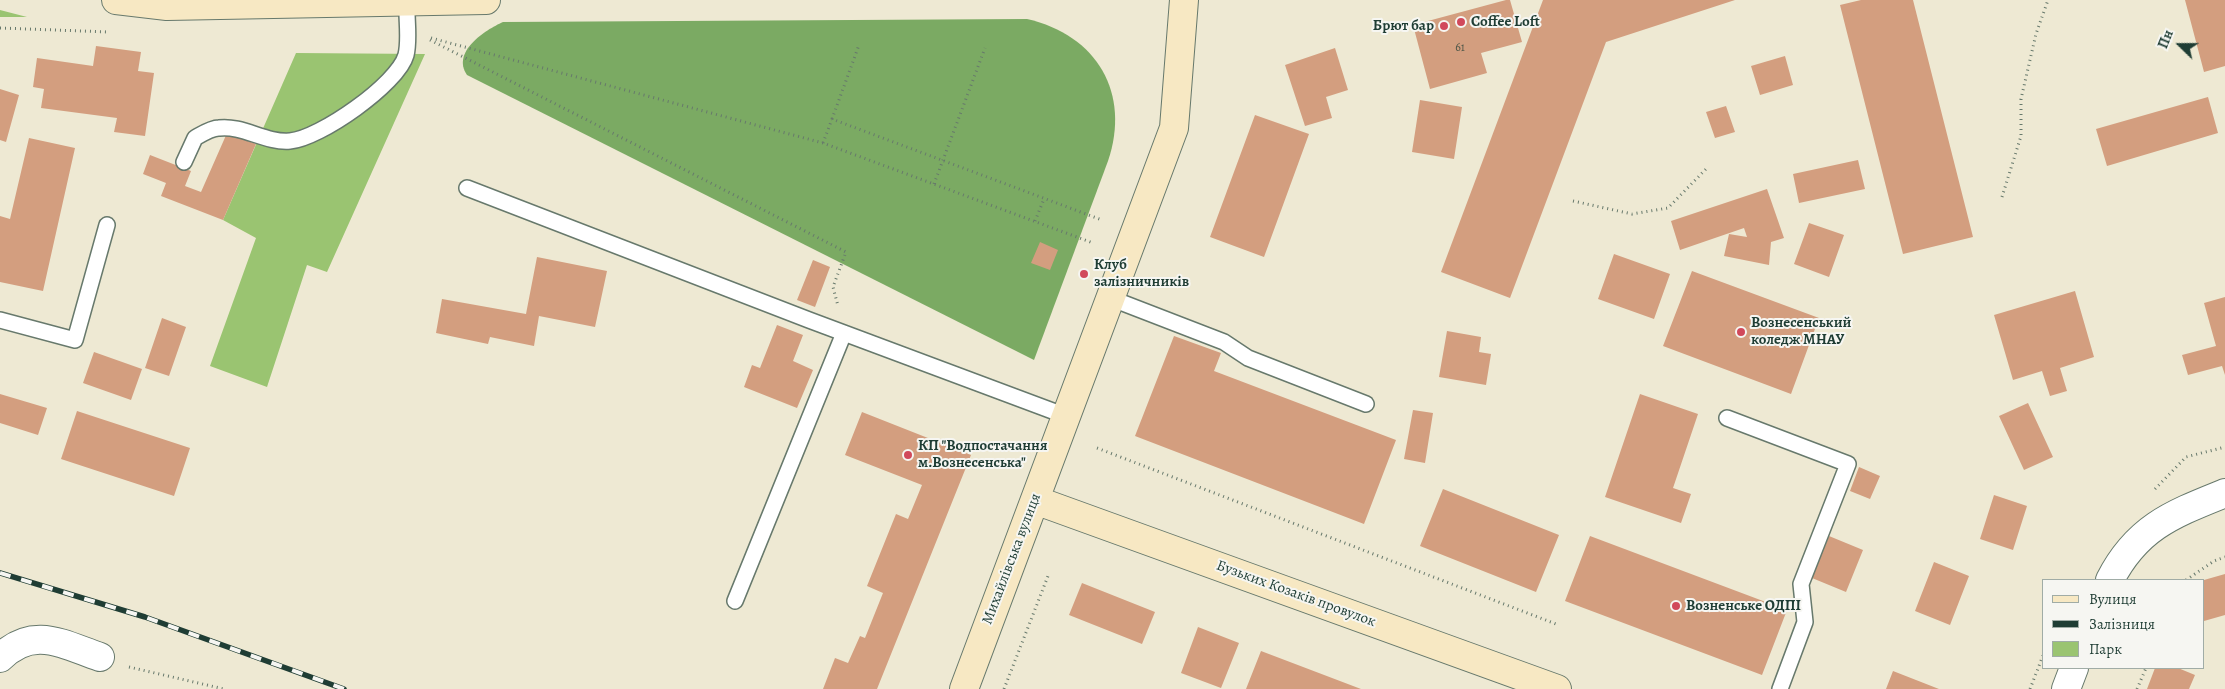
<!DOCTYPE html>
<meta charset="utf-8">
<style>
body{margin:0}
#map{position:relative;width:2225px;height:689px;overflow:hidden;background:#eee9d3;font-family:Alegreya,serif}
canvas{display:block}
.legend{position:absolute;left:2042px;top:579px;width:162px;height:90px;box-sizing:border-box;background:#f6f6f2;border:1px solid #a0aca6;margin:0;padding:6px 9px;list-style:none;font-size:15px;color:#1f3d34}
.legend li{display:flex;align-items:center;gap:10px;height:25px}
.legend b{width:25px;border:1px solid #a0aca6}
.north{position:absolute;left:2155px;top:20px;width:50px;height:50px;-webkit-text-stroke:4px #f6f6f2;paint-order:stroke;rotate:292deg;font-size:14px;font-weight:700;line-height:20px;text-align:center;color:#1f3d34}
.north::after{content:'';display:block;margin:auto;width:18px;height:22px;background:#1f3d34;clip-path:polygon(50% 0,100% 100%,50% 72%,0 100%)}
</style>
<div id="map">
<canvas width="2225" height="689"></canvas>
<ul class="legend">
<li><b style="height:6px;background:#f7e8c3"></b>Вулиця</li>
<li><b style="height:6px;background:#1f3d34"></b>Залізниця</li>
<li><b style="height:14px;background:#9ac471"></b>Парк</li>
</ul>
<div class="north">Пн</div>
</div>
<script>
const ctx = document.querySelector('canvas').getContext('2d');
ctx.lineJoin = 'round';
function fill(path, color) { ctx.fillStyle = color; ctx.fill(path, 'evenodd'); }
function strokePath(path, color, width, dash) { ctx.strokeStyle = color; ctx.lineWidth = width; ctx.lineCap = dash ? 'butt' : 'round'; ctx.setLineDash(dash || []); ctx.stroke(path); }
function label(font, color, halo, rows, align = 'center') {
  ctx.font = font + ' Alegreya,serif'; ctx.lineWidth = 4; ctx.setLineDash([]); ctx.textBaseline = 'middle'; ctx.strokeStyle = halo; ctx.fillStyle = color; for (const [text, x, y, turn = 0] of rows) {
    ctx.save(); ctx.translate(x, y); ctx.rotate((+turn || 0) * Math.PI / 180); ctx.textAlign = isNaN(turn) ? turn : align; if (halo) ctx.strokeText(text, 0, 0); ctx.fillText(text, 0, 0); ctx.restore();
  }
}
const green = new Path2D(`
 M0,10L27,17H0Z
 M296,53L425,54L327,272L307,265L267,387L210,366L256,238L223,220Z`);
const forest = new Path2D(`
 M1027,19C1097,35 1131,93 1108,161L1034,360L467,75C451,52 485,30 503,22Z`);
const building = new Path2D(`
 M1506,0H1510L1522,42L1481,53L1487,73L1430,89L1413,25Z
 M1543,0H1735L1606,42L1510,298L1441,272Z
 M1861,0H1913L1973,237L1903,254L1840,5Z
 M2185,0H2225V66L2204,72Z
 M96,46L141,52L138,71L154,73L145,136L114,132L117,118L41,108L44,89L33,87L37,58L93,66Z
 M1335,48L1348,90L1326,97L1332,118L1305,126L1285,65Z
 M1785,56L1793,85L1760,95L1751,66Z
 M0,89L19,95L6,142L0,140Z
 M2208,97L2218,133L2107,166L2096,129Z
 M1420,100L1462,107L1454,159L1412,152Z
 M1726,106L1735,132L1715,138L1706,112Z
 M1255,115L1309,134L1264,257L1210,237Z
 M227,133L256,144L223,220L161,196L166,183L143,174L150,155L191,171L185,186L201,192Z
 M29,138L75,148L43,291L0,282V216L10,219Z
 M1858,160L1865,189L1799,203L1793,174Z
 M1767,189L1784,238L1771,242L1769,265L1724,256L1729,234L1747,237L1744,228L1680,250L1671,221Z
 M1809,223L1844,235L1829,277L1794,264Z
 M1040,242L1058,250L1050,270L1031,263Z
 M1614,254L1670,274L1654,319L1598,299Z
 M537,257L607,271L595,327L539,316L534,346L490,337L488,344L436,333L442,299L526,314Z
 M813,260L830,267L815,307L797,300Z
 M1692,271L1819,318L1791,394L1663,346Z
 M2075,291L2094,357L2060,368L2067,391L2050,396L2042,371L2013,380L1994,315Z
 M2225,297V375L2222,366L2188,375L2182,355L2216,346L2204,303Z
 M162,318L186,327L169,376L145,368Z
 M777,325L803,335L793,361L813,370L797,408L744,387L752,365L760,368Z
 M1447,331L1481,337L1479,352L1491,354L1486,385L1439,377Z
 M1174,336L1221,353L1214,371L1396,440L1364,524L1135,436Z
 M94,352L142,369L131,400L83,383Z
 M0,394L47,408L38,435L0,423Z
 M1640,394L1698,414L1673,488L1691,494L1681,523L1605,497Z
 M2028,403L2053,457L2024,470L1999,416Z
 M1413,410L1433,413L1425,463L1404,459Z
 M77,411L190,448L174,496L61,459Z
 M862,412L971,455L877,689H823L835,658L848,663L860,636L865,638L883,593L867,586L896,514L908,519L922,485L845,455Z
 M1859,467L1880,476L1870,499L1850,491Z
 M1443,489L1559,535L1536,592L1420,546Z
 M1994,495L2027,506L2013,550L1980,539Z
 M1590,536L1787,610L1762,675L1565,601Z
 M1829,536L1863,550L1846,592L1812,578Z
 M1934,562L1969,576L1950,625L1915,611Z
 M2225,574V615L2204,621V580Z
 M1082,583L1155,612L1142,644L1069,615Z
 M1198,627L1239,643L1221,688L1181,673Z
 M1261,651L1361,689H1246Z
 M2155,668H2178L2195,675L2189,689H2147Z
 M1893,671L1939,689H1886Z`);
const path = new Path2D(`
 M0,28L109,32
 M431,38L823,143L1093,243
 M430,40L846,252L833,287L838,306
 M832,119L859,45
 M823,143L832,119L1102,220
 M934,184L985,48
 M2002,197L2021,136V99L2036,34L2048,0
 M1573,201L1632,214L1668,208L1706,169
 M1035,221L1044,199
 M1097,448L1556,624
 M2155,489L2186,457L2225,447
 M2186,580L2214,561L2225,557
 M129,667L224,689
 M1004,689L1048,576
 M2030,689L2044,653
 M2137,689L2146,668`);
const service = new Path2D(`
 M184,162L195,138C202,134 211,128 219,128C243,125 265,143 290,141C319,139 398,84 406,55C410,39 406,18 407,2
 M467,188L809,320L1066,416
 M1110,298L1224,342L1248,358L1366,404
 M0,320L75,340L107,225
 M1727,418L1848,464L1801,584L1805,622L1780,689
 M735,601L844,333`);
const minor = new Path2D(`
 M2110,580C2137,527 2173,514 2225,493
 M0,658C33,625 62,644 100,657
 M2066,689L2074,668`);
const secondary = new Path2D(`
 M116,0L167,6L486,0
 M1035,500L1557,689
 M964,689L1174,128L1184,0`);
const rail = new Path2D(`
 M0,573L145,617L344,689`);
const markers = [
 [1461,22,5,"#d1495b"],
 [1444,26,5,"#d1495b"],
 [1084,274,5,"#d1495b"],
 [1741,332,5,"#d1495b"],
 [908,455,5,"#d1495b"],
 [1676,606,5,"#d1495b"]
];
const numberNames = [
 ["61",1460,48]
];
const poiNames = [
 ["Coffee Loft",1471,22],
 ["Брют бар",1434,26,"right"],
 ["Клуб",1094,265],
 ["залізничників",1094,282],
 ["Вознесенський",1751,323],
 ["коледж МНАУ",1751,340],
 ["КП \"Водпостачання",918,446],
 ["м.Вознесенська\"",918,463],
 ["Возненське ОДПІ",1686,606]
];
const streetNames = [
 ["Михайлівська вулиця",1012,559,-69],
 ["Бузьких Козаків провулок",1296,594,20]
];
fill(green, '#9ac471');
fill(forest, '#7baa63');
fill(building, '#d39e7f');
strokePath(service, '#67796c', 18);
strokePath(minor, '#67796c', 30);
strokePath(secondary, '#67796c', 30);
strokePath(path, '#67796c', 3, [1, 4]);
strokePath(service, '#fff', 15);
strokePath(minor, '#fff', 28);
strokePath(secondary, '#f7e8c3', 28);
strokePath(rail, '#1f3d34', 5.5);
strokePath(rail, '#f6f6f2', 4, [11]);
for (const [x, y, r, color] of markers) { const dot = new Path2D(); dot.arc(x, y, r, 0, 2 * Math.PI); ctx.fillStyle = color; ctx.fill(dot); strokePath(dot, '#f6f6f2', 2); }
label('12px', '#4c5547', null, numberNames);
label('bold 15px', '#1f3d34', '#f6f6f2', poiNames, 'left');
label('15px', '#1f3d34', '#f6f6f2', streetNames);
</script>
